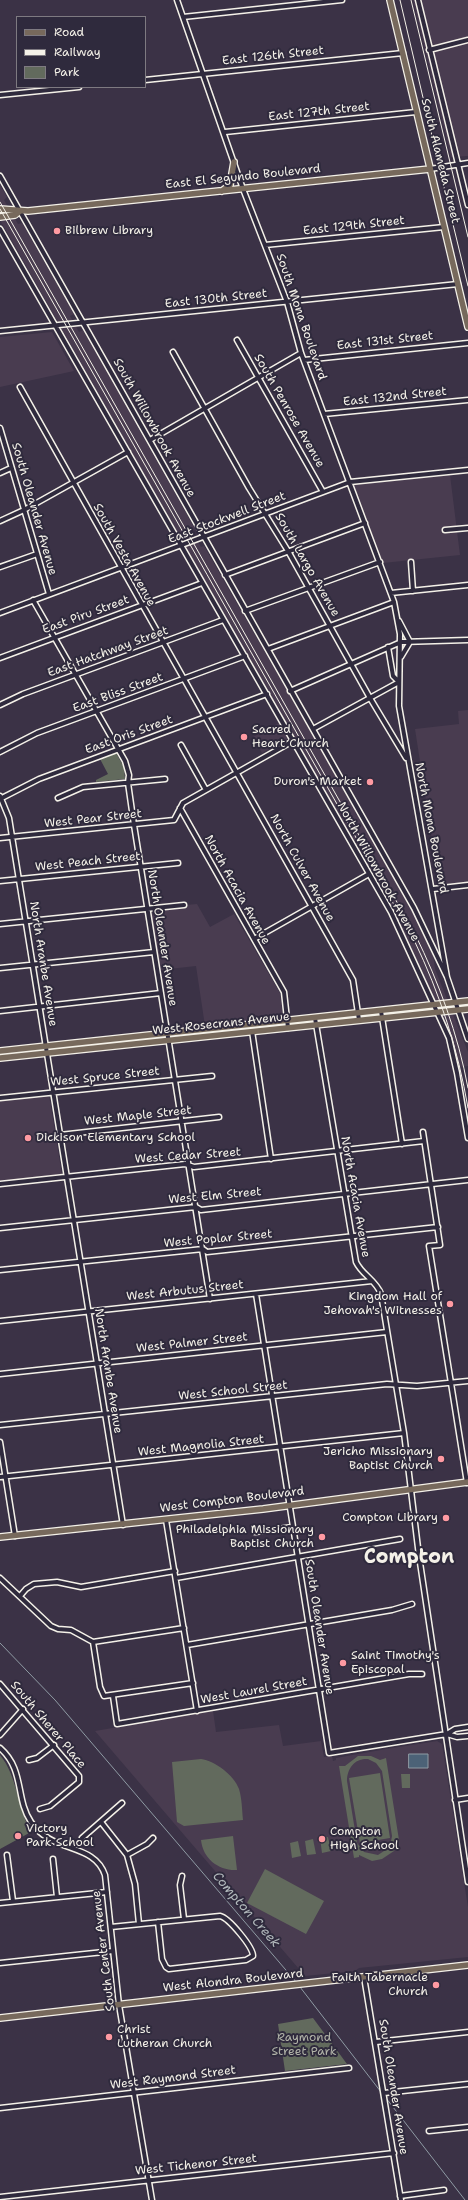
<!DOCTYPE html>
<style>
body{margin:0}
#map{position:relative;width:468px;height:2200px;overflow:hidden;background:#3b3246;font-family:"Shantell Sans",sans-serif}
canvas{display:block}
.legend{position:absolute;left:16px;top:16px;width:130px;height:72px;box-sizing:border-box;background:#2f2a3d;border:1px solid #7e7a81;margin:0;padding:5px 7px;list-style:none;font-size:12px;color:#f4f1e8}
.legend li{display:flex;align-items:center;gap:8px;height:20px}
.legend b{width:20px;border:1px solid #7e7a81}
</style>
<div id="map">
<canvas width="468" height="2200"></canvas>
<ul class="legend">
<li><b style="height:5px;background:#77695c"></b>Road</li>
<li><b style="height:5px;background:#f4f1e8"></b>Railway</li>
<li><b style="height:11px;background:#626a5d"></b>Park</li>
</ul>
</div>
<script>
const ctx = document.querySelector('canvas').getContext('2d');
ctx.lineJoin = 'round';
function fill(path, color) { ctx.fillStyle = color; ctx.fill(path, 'evenodd'); }
function strokePath(path, color, width, dash) { ctx.strokeStyle = color; ctx.lineWidth = width; ctx.lineCap = dash ? 'butt' : 'round'; ctx.setLineDash(dash || []); ctx.stroke(path); }
function label(font, color, halo, rows, align = 'center') {
  ctx.font = font + ' "Shantell Sans",sans-serif'; ctx.lineWidth = 4; ctx.setLineDash([]); ctx.textBaseline = 'middle'; ctx.strokeStyle = halo; ctx.fillStyle = color; for (const [text, x, y, turn = 0] of rows) {
    ctx.save(); ctx.translate(x, y); ctx.rotate((+turn || 0) * Math.PI / 180); ctx.textAlign = isNaN(turn) ? turn : align; if (halo) ctx.strokeText(text, 0, 0); ctx.fillText(text, 0, 0); ctx.restore();
  }
}
const built = new Path2D(`
 M413,0H468V156L451,157Z
 M0,185L7,197L4,200L18,224L22,223L74,314L70,316L79,332L83,330L195,529L192,532L201,547L204,546L356,811L355,814L358,816L427,936L426,942L432,947L435,969L468,1052V1066L458,1068L447,1029L407,938L0,220Z
 M52,332L74,371L0,387V337Z
 M450,475L460,555L383,563L354,485Z
 M468,710V882L439,885L415,729L459,724L458,711Z
 M279,723L288,739L262,753L253,737Z
 M197,904L210,927L234,914L280,993L283,1017L205,1026L196,966L160,970L151,912L186,908V905Z
 M49,1095L62,1175L0,1181V1101Z
 M213,1711L216,1732L279,1725L283,1746L321,1741L324,1757L332,1756L333,1761L336,1760V1758L386,1749L437,1741L442,1744L468,1907V1957L359,1968L355,1971L305,1976L95,1731Z`);
const green = new Path2D(`
 M116,753L124,767L125,779L96,782V780L108,774L100,759Z
 M0,1755C18,1777 17,1807 31,1832L0,1849Z
 M358,1756H371L380,1760L386,1758L399,1840L394,1851L382,1859L372,1861L359,1855V1857L354,1858L339,1766H345ZM368,1759L376,1763L382,1771L392,1836L390,1847L378,1855L364,1852L357,1843L347,1781C347,1768 355,1758 368,1759Z
 M201,1759C215,1761 234,1775 239,1789C242,1799 242,1810 243,1820L184,1826L177,1822L172,1762Z
 M380,1773L390,1838L360,1843L349,1778Z
 M401,1774H410V1788H402Z
 M233,1836L237,1870C219,1871 203,1859 201,1840Z
 M328,1837L331,1851L322,1853L320,1838Z
 M313,1839L316,1854L307,1855L305,1841Z
 M298,1841L301,1856L292,1858L290,1843Z
 M265,1869L324,1901L306,1934L247,1903Z
 M313,2018L347,2064L285,2071L278,2024Z`);
const water = new Path2D(`
 M409,1754H428V1768H409Z`);
const stream = new Path2D(`
 M0,1643L55,1700L297,1983
 M300,1987L381,2092
 M386,2098L465,2200`);
const minor = new Path2D(`
 M177,0L243,189L287,302L301,353L394,602L400,634L399,706L447,977
 M418,0L468,205
 M183,17L342,0
 M429,50L468,40
 M145,80L403,53
 M0,95L79,87
 M225,132L416,112
 M430,169L468,163
 M0,176L414,908L447,977L468,1039
 M0,229L391,912L449,1038L457,1073L468,1138
 M265,245L444,227
 M0,331L458,284
 M237,340L323,492
 M173,352L249,488L288,551L370,698L406,758
 M304,360L468,343
 M20,387L353,980L359,1020
 M324,414L468,400
 M0,428L49,594
 M150,440L301,353
 M0,473L11,468
 M0,521L24,510L128,452
 M445,530L468,528
 M411,562L413,591
 M0,567L37,554
 M225,575L365,523
 M391,593L468,585
 M33,600L125,761L129,775L128,783L134,825L210,1299
 M245,611L380,562
 M0,613L350,482L468,470
 M399,621L410,642L401,657
 M268,649L394,602
 M0,658L202,583
 M290,691L401,642L468,640
 M0,705L23,694L223,620
 M313,729L399,682L393,676L388,647
 M181,745L206,790
 M0,752L37,733L245,656
 M0,796L9,818L123,1525
 M58,798L83,787L165,779
 M0,799L39,779L267,694
 M180,808L284,992L288,1028
 M0,838L174,820L183,803L293,741
 M0,881L178,863
 M433,889L468,885
 M0,924L184,905
 M254,939L369,874
 M0,968L154,952
 M0,1011L161,993
 M381,1011L402,1144
 M315,1018L356,1262C362,1275 376,1280 381,1294L404,1433L419,1556L468,1882
 M252,1031L271,1159
 M0,1098L212,1076
 M423,1132L440,1245L429,1246L467,1483
 M60,1135L219,1117
 M0,1184L185,1164L194,1167L424,1141
 M0,1228L196,1207L201,1210L468,1180
 M0,1270L203,1249L207,1252L438,1227
 M256,1294L329,1753L447,1734L455,1729L468,1727
 M0,1321L372,1281
 M0,1374L387,1332
 M0,1425L387,1384L417,1386L468,1381
 M0,1442L15,1536
 M0,1477L404,1433
 M166,1520L197,1711
 M255,1532L293,1527
 M0,1578L51,1626L58,1629L71,1630L93,1642L184,1628
 M176,1578L400,1539
 M20,1596L26,1589L34,1584L57,1582L81,1587L175,1571
 M93,1642L100,1687L104,1696L193,1683
 M187,1645L392,1610L412,1604
 M0,1684L79,1776V1782L50,1806L40,1809
 M113,1696L117,1724L409,1674H422
 M447,1734L457,1737L468,1736
 M0,1735L23,1709
 M0,1748C25,1770 15,1798 31,1822C52,1854 94,1842 105,1875L119,2005L152,2200
 M29,1760L37,1758L54,1745
 M455,1800L468,1798
 M101,1822L127,1855L135,1884L139,1924
 M82,1838L122,1803
 M7,1855L13,1901
 M127,1855L147,1844L153,1838
 M53,1859L57,1897
 M182,1876L180,1885L184,1919
 M0,1903L107,1892
 M111,1927L220,1916C229,1918 253,1947 253,1956L246,1960L169,1969L166,1967L162,1959L158,1922
 M0,1963L113,1951
 M364,1977L401,2200
 M376,2042L468,2032
 M384,2093L468,2084
 M0,2108L349,2068
 M429,2131L468,2127
 M400,2196L444,2190
 M0,2197L394,2153`);
const major = new Path2D(`
 M390,0L468,327
 M222,191L230,185L234,162
 M0,209L28,211L430,169
 M0,217L15,215L20,211
 M0,1051L468,1001
 M0,1058L468,1009
 M0,1537L263,1509L468,1482
 M0,2018L468,1965`);
const tram = new Path2D(`
 M0,202L415,934C439,983 458,1034 468,1088`);
const rail = new Path2D(`
 M400,0L437,157
 M411,0L468,237
 M442,179L468,286
 M0,209L414,940C440,994 458,1049 468,1108`);
const markers = [
 [57,231,4,"#ff9aa2"],
 [244,737,4,"#ff9aa2"],
 [370,782,4,"#ff9aa2"],
 [28,1138,4,"#ff9aa2"],
 [450,1304,4,"#ff9aa2"],
 [441,1459,4,"#ff9aa2"],
 [446,1518,4,"#ff9aa2"],
 [322,1537,4,"#ff9aa2"],
 [343,1663,4,"#ff9aa2"],
 [18,1836,4,"#ff9aa2"],
 [322,1839,4,"#ff9aa2"],
 [436,1985,4,"#ff9aa2"],
 [109,2037,4,"#ff9aa2"]
];
const streetNames = [
 ["East 126th Street",273,56,-6],
 ["East 127th Street",319,112,-6],
 ["South Alameda Street",440,161,76],
 ["East El Segundo Boulevard",243,177,-6],
 ["East 129th Street",354,226,-6],
 ["East 130th Street",216,299,-6],
 ["South Mona Boulevard",301,317,71],
 ["East 131st Street",385,341,-6],
 ["East 132nd Street",395,397,-6],
 ["South Penrose Avenue",289,411,60],
 ["South Willowbrook Avenue",154,428,61],
 ["South Oleander Avenue",34,509,74],
 ["East Stockwell Street",227,518,-21],
 ["South Vesta Avenue",124,555,61],
 ["South Largo Avenue",307,565,60],
 ["East Piru Street",86,615,-20],
 ["East Hatchway Street",108,652,-20],
 ["East Bliss Street",118,693,-20],
 ["East Oris Street",129,735,-20],
 ["West Pear Street",93,819,-6],
 ["North Mona Boulevard",431,828,79],
 ["West Peach Street",88,862,-6],
 ["North Culver Avenue",302,868,61],
 ["North Willowbrook Avenue",378,872,61],
 ["North Acacia Avenue",237,890,61],
 ["North Oleander Avenue",162,938,81],
 ["North Aranbe Avenue",43,964,81],
 ["West Rosecrans Avenue",221,1024,-6],
 ["West Spruce Street",105,1077,-6],
 ["West Maple Street",138,1116,-6],
 ["West Cedar Street",188,1156,-4],
 ["West Elm Street",215,1196,-5],
 ["North Acacia Avenue",355,1197,80],
 ["West Poplar Street",218,1239,-5],
 ["West Arbutus Street",185,1291,-6],
 ["West Palmer Street",192,1343,-6],
 ["North Aranbe Avenue",108,1371,81],
 ["West School Street",233,1391,-6],
 ["West Magnolia Street",201,1446,-6],
 ["West Compton Boulevard",232,1500,-7],
 ["South Oleander Avenue",319,1627,81],
 ["West Laurel Street",254,1691,-10],
 ["South Sherer Place",48,1725,50],
 ["South Center Avenue",104,1951,-97],
 ["West Alondra Boulevard",233,1981,-6],
 ["West Raymond Street",173,2078,-7],
 ["South Oleander Avenue",393,2087,81],
 ["West Tichenor Street",196,2165,-6]
];
const poiNames = [
 ["Bilbrew Library",65,231],
 ["Sacred",252,730],
 ["Heart Church",252,744],
 ["Duron's Market",362,782,"right"],
 ["Dickison Elementary School",36,1138],
 ["Kingdom Hall of",442,1297,"right"],
 ["Jehovah's Witnesses",442,1311,"right"],
 ["Jericho Missionary",433,1452,"right"],
 ["Baptist Church",433,1466,"right"],
 ["Compton Library",438,1518,"right"],
 ["Philadelphia Missionary",314,1530,"right"],
 ["Baptist Church",314,1544,"right"],
 ["Saint Timothy's",351,1656],
 ["Episcopal",351,1670],
 ["Victory",26,1829],
 ["Park School",26,1843],
 ["Compton",330,1832],
 ["High School",330,1846],
 ["Faith Tabernacle",428,1978,"right"],
 ["Church",428,1992,"right"],
 ["Christ",117,2030],
 ["Lutheran Church",117,2044]
];
const parkNames = [
 ["Raymond",304,2038],
 ["Street Park",304,2052]
];
const waterNames = [
 ["Compton Creek",246,1910,49]
];
const townNames = [
 ["Compton",409,1558]
];
fill(built, '#493c50');
fill(green, '#626a5d');
fill(water, '#4c6277');
strokePath(water, '#8f9ba4', 1);
strokePath(stream, '#8f9ba4', 1);
strokePath(minor, '#f4f1e8', 7);
strokePath(major, '#f4f1e8', 8);
strokePath(minor, '#2f2a3d', 4);
strokePath(major, '#77695c', 5.5);
strokePath(tram, '#f4f1e8', 1);
strokePath(rail, '#f4f1e8', 1);
for (const [x, y, r, color] of markers) { const dot = new Path2D(); dot.arc(x, y, r, 0, 2 * Math.PI); ctx.fillStyle = color; ctx.fill(dot); strokePath(dot, '#2f2a3d', 1.5); }
label('12px', '#f4f1e8', '#2f2a3d', streetNames);
label('12px', '#f4f1e8', '#2f2a3d', poiNames, 'left');
label('12px', '#b2b4a9', '#2f2a3d', parkNames);
label('italic 13px', '#b1b8bb', '#2f2a3d', waterNames);
label('bold 20px', '#f4f1e8', '#2f2a3d', townNames);
</script>
